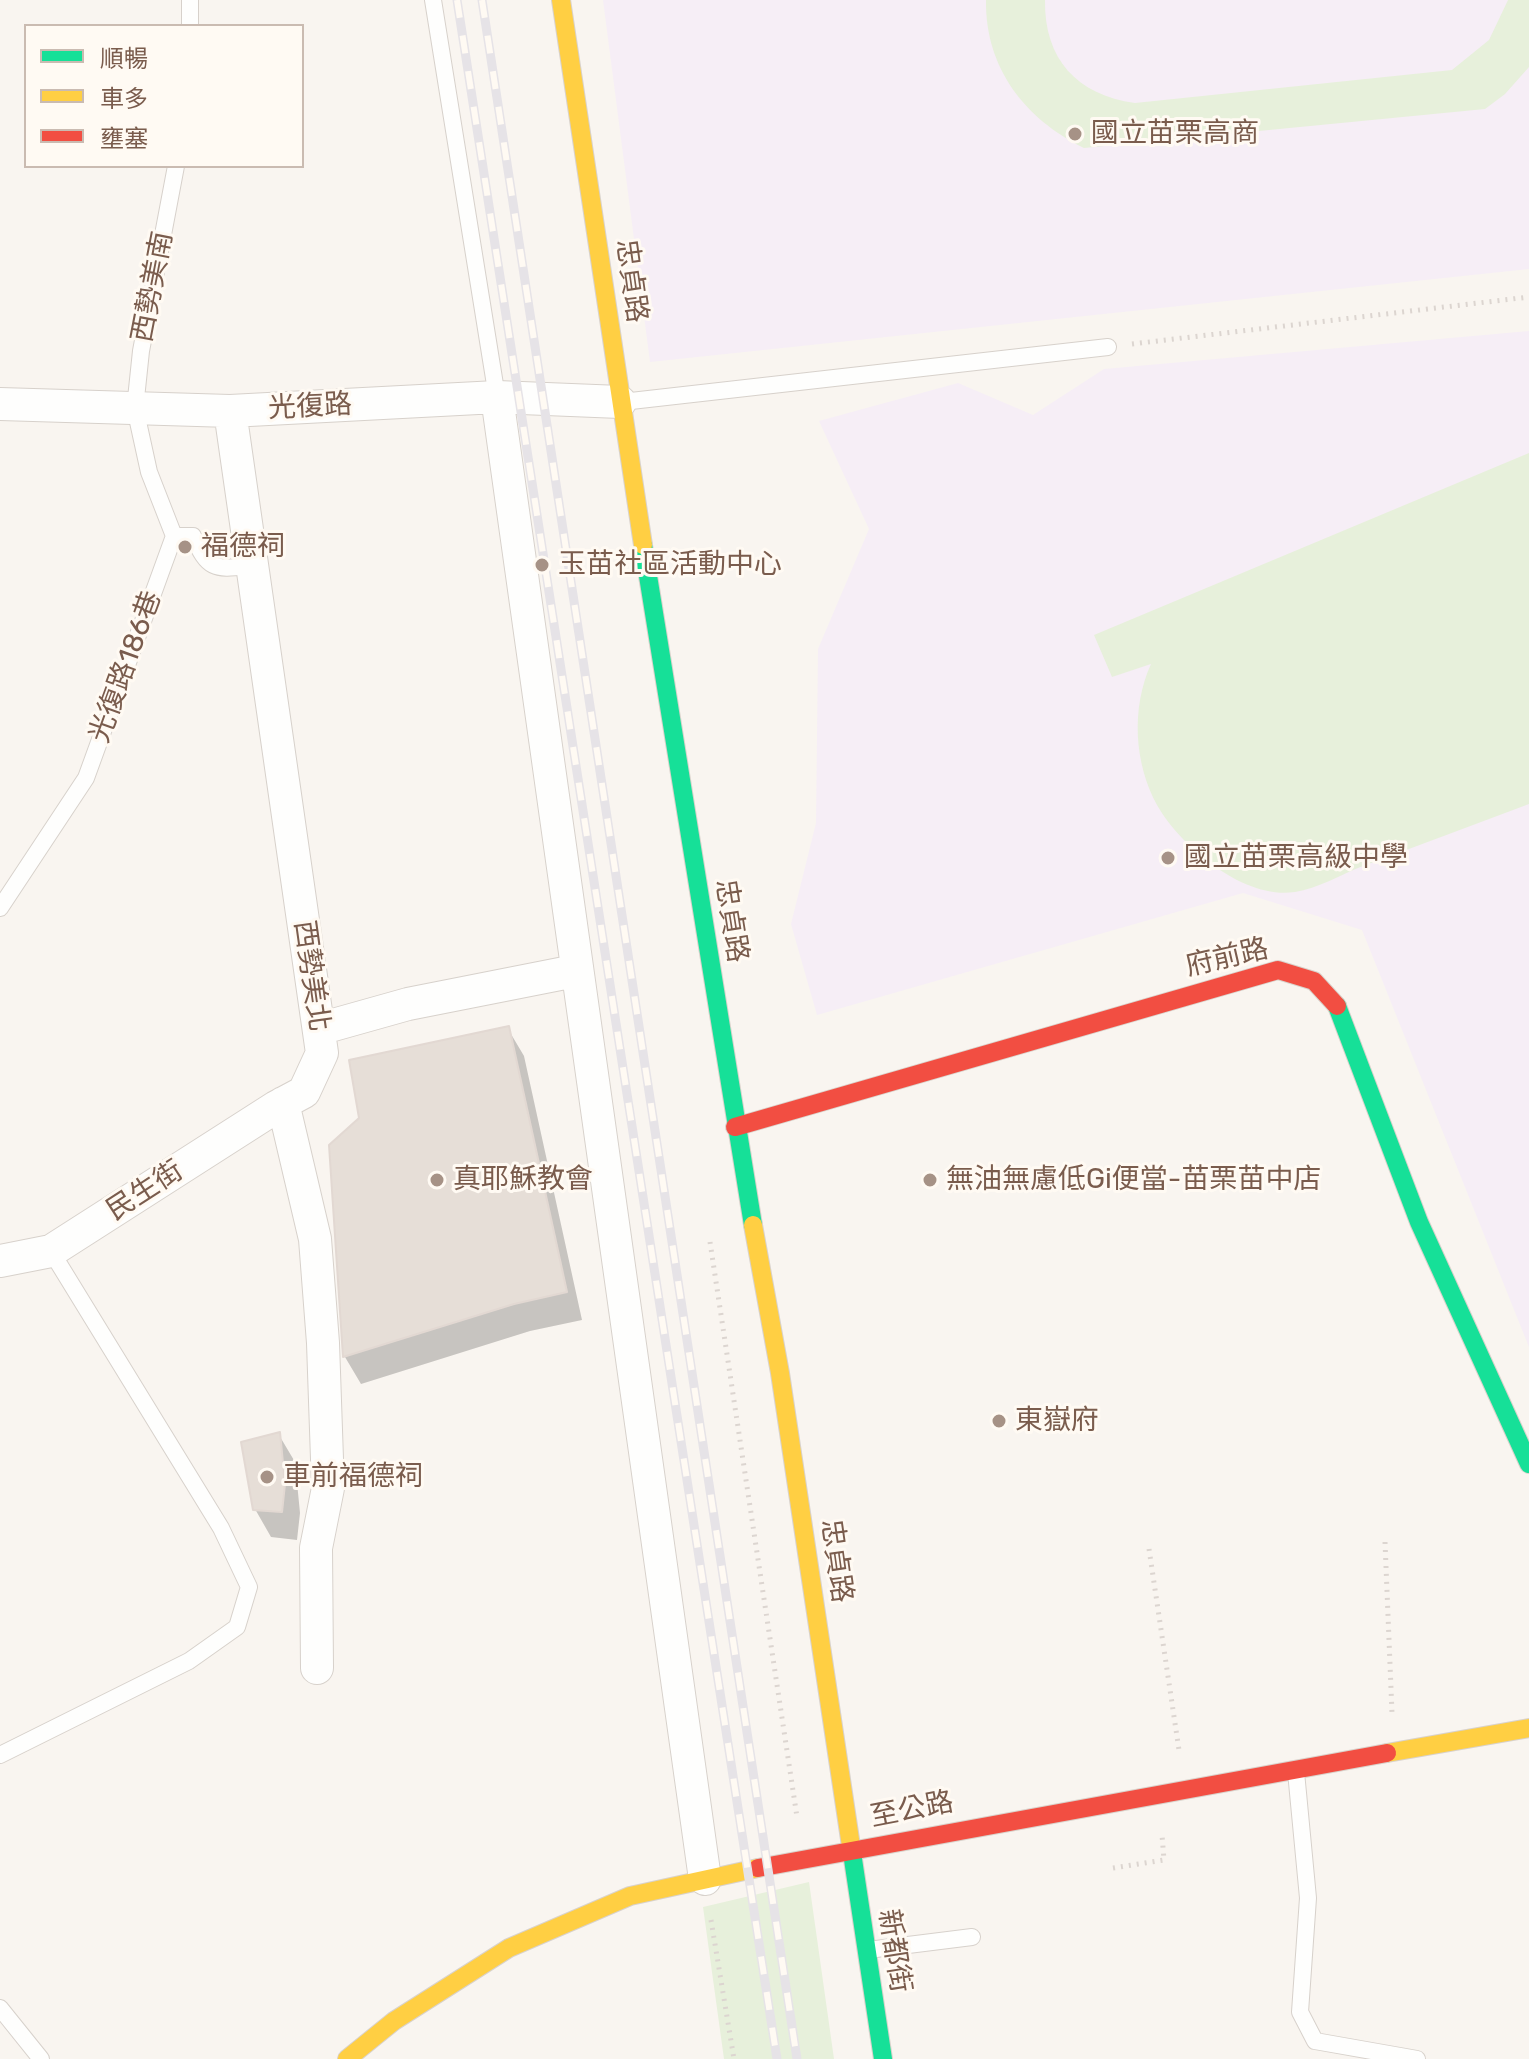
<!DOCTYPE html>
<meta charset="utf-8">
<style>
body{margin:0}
#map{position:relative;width:1529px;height:2059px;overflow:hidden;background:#f9f5f0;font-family:Rubik,"Noto Sans TC",sans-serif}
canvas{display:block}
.legend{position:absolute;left:24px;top:24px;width:280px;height:144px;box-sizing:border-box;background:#fffaf3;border:2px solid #cabbb1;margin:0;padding:10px 14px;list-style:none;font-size:24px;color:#7a5c4d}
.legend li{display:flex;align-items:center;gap:16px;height:40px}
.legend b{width:40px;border:2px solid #cabbb1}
</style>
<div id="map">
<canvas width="1529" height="2059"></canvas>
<ul class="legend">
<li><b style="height:10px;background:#16e098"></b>順暢</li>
<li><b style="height:10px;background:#ffcf43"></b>車多</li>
<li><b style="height:10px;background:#f24e42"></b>壅塞</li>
</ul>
</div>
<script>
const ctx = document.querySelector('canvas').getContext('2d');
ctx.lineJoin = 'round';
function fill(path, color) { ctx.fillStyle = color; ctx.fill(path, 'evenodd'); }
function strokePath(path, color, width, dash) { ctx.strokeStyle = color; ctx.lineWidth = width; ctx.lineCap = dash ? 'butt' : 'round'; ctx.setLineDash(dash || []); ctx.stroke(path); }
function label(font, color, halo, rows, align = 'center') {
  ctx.font = font + ' Rubik,"Noto Sans TC",sans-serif'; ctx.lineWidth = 6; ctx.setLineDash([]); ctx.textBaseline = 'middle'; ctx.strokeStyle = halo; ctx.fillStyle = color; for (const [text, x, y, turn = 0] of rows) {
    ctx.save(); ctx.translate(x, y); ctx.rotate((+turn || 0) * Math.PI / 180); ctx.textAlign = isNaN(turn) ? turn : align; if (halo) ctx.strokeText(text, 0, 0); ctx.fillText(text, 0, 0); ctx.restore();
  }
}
const education = new Path2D(`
 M603,0H1529V269L650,362Z
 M1529,331V1347L1362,930L1243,893L817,1015L791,924L816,823L818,649L869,529L819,421L958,383L1033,415L1104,369Z`);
const green = new Path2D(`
 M986,0H1045C1044,59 1077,95 1135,103L1452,70L1489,40L1508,0H1529V67L1505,94L1485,109L1084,148C1025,119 985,68 986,0Z
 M1529,453V804C1474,825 1419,845 1363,866C1342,874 1317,889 1295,892C1244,900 1180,846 1157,805C1134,763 1131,708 1151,664L1112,677L1094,635Z
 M809,1882L834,2059H724L703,1907Z`);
const shadow = new Path2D(`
 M508,1029L524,1056L582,1320L530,1331L361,1384L345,1357L331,1145Z
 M279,1435L295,1462L300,1513L297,1540L271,1537L255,1509Z`);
const building = new Path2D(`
 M509,1026L567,1292L514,1304L343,1357L329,1145L359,1118L349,1060Z
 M280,1432L285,1484L282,1512L253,1510L241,1442Z`);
const path = new Path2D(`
 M1132,344L1529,297
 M710,1242L797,1817
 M1385,1542L1392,1713
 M1149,1549L1179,1750
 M1113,1868L1164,1860L1162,1835
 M711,1920L734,2059`);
const lane = new Path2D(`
 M190,0V26
 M433,0L497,397
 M622,402L1108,347
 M174,536H193C209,572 215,569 253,566
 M0,908L86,778L174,536L149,472L135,408L141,351L176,166
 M0,1755L189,1661L237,1627L249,1587L221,1528L51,1251
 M1296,1772L1308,1898L1300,2012L1315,2041L1417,2059
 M868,1950L972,1937
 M0,2008L41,2059`);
const street = new Path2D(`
 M497,397L705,1879
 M0,404L230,411L497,397L620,402
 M319,1029L408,1004L575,971
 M283,1103L315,1239L323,1343L328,1488L316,1548L317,1668
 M0,1261L51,1251L276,1107L304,1092L322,1053L230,411`);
const fast = new Path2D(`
 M643,545L753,1225
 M1337,1006L1419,1222L1529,1464
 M851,1846L883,2059`);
const slow = new Path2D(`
 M561,0L643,545
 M753,1225L780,1373L851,1846
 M1387,1753L1529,1728
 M347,2059L394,2021L509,1948L630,1896L758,1868`);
const jam = new Path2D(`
 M735,1127L1278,970L1314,981L1337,1006
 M758,1868L1387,1753`);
const rail = new Path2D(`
 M457,0L777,2059
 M482,0L797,2059`);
const markers = [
 [1075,134,8,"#a69286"],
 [185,547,8,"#a69286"],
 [542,565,8,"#a69286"],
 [1168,858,8,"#a69286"],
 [437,1180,8,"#a69286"],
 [930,1180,8,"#a69286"],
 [999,1421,8,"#a69286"],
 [267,1477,8,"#a69286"]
];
const poiNames = [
 ["國立苗栗高商",1091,134],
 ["福德祠",201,547],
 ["玉苗社區活動中心",558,565],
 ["國立苗栗高級中學",1184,858],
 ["真耶穌教會",453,1180],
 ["無油無慮低Gi便當-苗栗苗中店",946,1180],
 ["東嶽府",1015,1421],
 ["車前福德祠",283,1477]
];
const streetNames = [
 ["忠貞路",631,281,82],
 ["西勢美南",153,287,-79],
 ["光復路",310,407,-3],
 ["光復路186巷",126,667,-70],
 ["忠貞路",731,921,81],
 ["府前路",1227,958,-13],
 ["西勢美北",311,976,82],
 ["民生街",145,1191,-33],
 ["忠貞路",836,1561,82],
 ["至公路",912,1810,-11],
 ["新都街",894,1951,81]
];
fill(education, '#f6eef6');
fill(green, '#e7f0db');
fill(shadow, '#0003');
fill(building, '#e6ded7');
strokePath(building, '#e2d8d2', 2);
strokePath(lane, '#d7d1cb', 18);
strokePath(street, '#d7d1cb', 34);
strokePath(fast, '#d9d2cb', 20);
strokePath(slow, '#d9d2cb', 20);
strokePath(jam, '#d9d2cb', 20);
strokePath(path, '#dcd5d0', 5, [2, 6]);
strokePath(lane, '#fefefd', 16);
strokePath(street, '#fefefd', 32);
strokePath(fast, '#16e098', 18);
strokePath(slow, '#ffcf43', 18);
strokePath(jam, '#f24e42', 18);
strokePath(rail, '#e6e3e7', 9);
strokePath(rail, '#fffaf3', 6, [18]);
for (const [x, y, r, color] of markers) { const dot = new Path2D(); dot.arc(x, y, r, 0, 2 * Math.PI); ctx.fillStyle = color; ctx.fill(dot); strokePath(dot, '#fffaf3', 3); }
label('28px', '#7a5c4d', '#fffaf3', poiNames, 'left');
label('28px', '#7a5c4d', '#fffaf3', streetNames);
</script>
